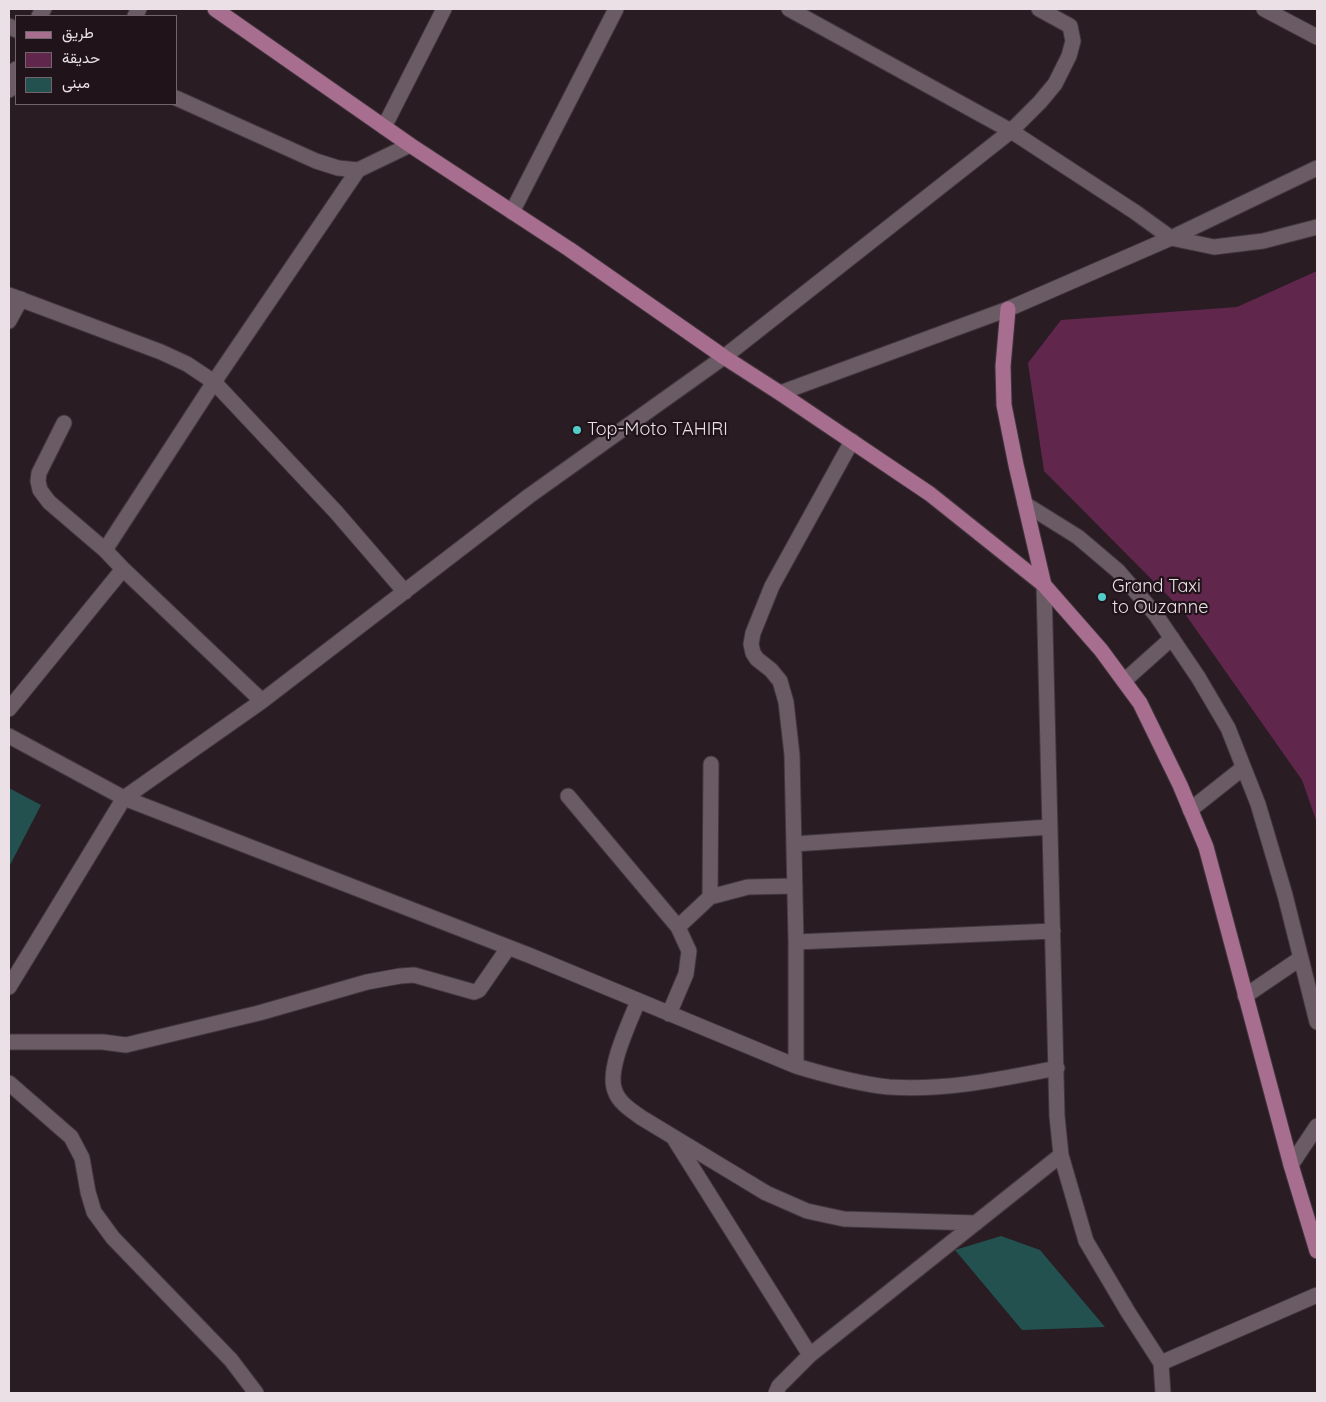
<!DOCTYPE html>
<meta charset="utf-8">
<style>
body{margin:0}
#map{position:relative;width:1326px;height:1402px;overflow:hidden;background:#291c23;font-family:Quicksand,Vazirmatn,sans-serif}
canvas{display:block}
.frame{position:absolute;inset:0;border:10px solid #eae0e5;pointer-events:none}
.legend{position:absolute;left:15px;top:15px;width:162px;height:90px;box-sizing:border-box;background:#20131a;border:1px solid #71656b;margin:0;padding:6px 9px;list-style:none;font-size:15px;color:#eae0e5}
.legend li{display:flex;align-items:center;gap:10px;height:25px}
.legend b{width:25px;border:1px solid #71656b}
</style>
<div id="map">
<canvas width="1326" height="1402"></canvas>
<div class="frame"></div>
<ul class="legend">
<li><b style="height:6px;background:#a86e90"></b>طريق</li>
<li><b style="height:14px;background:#61264c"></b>حديقة</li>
<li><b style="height:14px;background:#235150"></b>مبنى</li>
</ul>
</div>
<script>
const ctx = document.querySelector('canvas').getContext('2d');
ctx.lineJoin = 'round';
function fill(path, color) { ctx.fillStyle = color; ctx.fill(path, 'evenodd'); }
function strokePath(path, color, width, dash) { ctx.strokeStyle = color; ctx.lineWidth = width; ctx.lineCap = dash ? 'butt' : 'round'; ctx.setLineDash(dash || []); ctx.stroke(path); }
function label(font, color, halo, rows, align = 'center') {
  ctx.font = font + ' Quicksand,sans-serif'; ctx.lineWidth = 4.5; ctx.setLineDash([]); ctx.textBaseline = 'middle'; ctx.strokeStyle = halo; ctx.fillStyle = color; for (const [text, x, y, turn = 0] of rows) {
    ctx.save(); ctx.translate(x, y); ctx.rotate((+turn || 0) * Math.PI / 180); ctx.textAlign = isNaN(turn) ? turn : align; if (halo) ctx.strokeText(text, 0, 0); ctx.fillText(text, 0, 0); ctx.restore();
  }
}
const green = new Path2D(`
 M1317,271V823L1302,780L1183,611L1044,471L1028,363L1061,320L1237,307Z`);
const building = new Path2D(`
 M9,788L41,805L9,867Z
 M1001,1236L1040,1250L1105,1327L1022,1330L955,1250Z`);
const minor = new Path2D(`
 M789,9L1011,131L1135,212L1171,238L1214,247L1263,241L1317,227
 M1264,9L1317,37
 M39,16L44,9
 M135,16L139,9
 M9,26L16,30
 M9,90L16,69
 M176,98L316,161L338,168L358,170L410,145
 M384,127L444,9
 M512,212L616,9
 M9,295L161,352L187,364L214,382L336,512L405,592
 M9,321L21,299
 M780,393L1008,309L1171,238L1317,168
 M64,423L39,473L38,481L40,490L49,502L105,550L123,569L262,701
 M1025,504L1078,537L1118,571L1156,615L1198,677L1228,728L1258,804L1285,895L1317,1022
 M105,550L214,382L358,170
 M1044,585L1057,1116L1061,1155L1086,1241L1128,1312L1161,1363L1163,1393
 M1124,681L1172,638
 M9,709L123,569
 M9,736L124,798L531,956L796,1066C826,1075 858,1084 889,1087C946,1091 1001,1079 1057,1068
 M568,796L678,927L689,951L686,974L669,1014
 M1190,810L1243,768
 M794,844L1050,827
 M710,897L711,764
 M678,927L710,897L748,887L795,886
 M796,942L1053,931
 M9,987L124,798L262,701L529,496L724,357L1011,131L1040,102L1055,84L1069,56L1073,41L1070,26L1039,9
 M1245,996L1301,958
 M638,1001C630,1022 606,1070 615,1091C619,1103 632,1111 642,1118L766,1193L807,1211L844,1219L976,1223
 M9,1042H103L126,1045L259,1013L367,982L400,976L414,975L474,992L479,990L508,948
 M796,1066V942L792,755L786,702L780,681L771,670L757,659L753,653L751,644L753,633L772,586L852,441
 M9,1083L71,1137L82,1158L88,1192L94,1212L113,1238L231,1360L256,1393
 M675,1140L810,1355
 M1291,1165L1317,1126
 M1161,1363L1317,1295
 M776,1393L779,1386L810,1355L1061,1155`);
const major = new Path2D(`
 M215,9L410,145L569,249L724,357L780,393L930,494L1044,585L1101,650L1140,703L1180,785L1206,847L1291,1165L1317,1251
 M1008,309L1003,366L1004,405L1016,465L1044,585`);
const markers = [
 [577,430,5,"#53cdc9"],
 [1102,597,5,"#53cdc9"]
];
const poiNames = [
 ["Top-Moto TAHIRI",587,430],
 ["Grand Taxi",1112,587],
 ["to Ouzanne",1112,608]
];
fill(green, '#61264c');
fill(building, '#235150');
strokePath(minor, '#42363d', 17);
strokePath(major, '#42363d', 17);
strokePath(minor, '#6b5b64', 15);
strokePath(major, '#a86e90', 15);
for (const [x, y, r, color] of markers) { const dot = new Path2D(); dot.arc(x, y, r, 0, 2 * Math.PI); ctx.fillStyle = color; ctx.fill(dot); strokePath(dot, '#20131a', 2); }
label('18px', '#eae0e5', '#20131a', poiNames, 'left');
</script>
